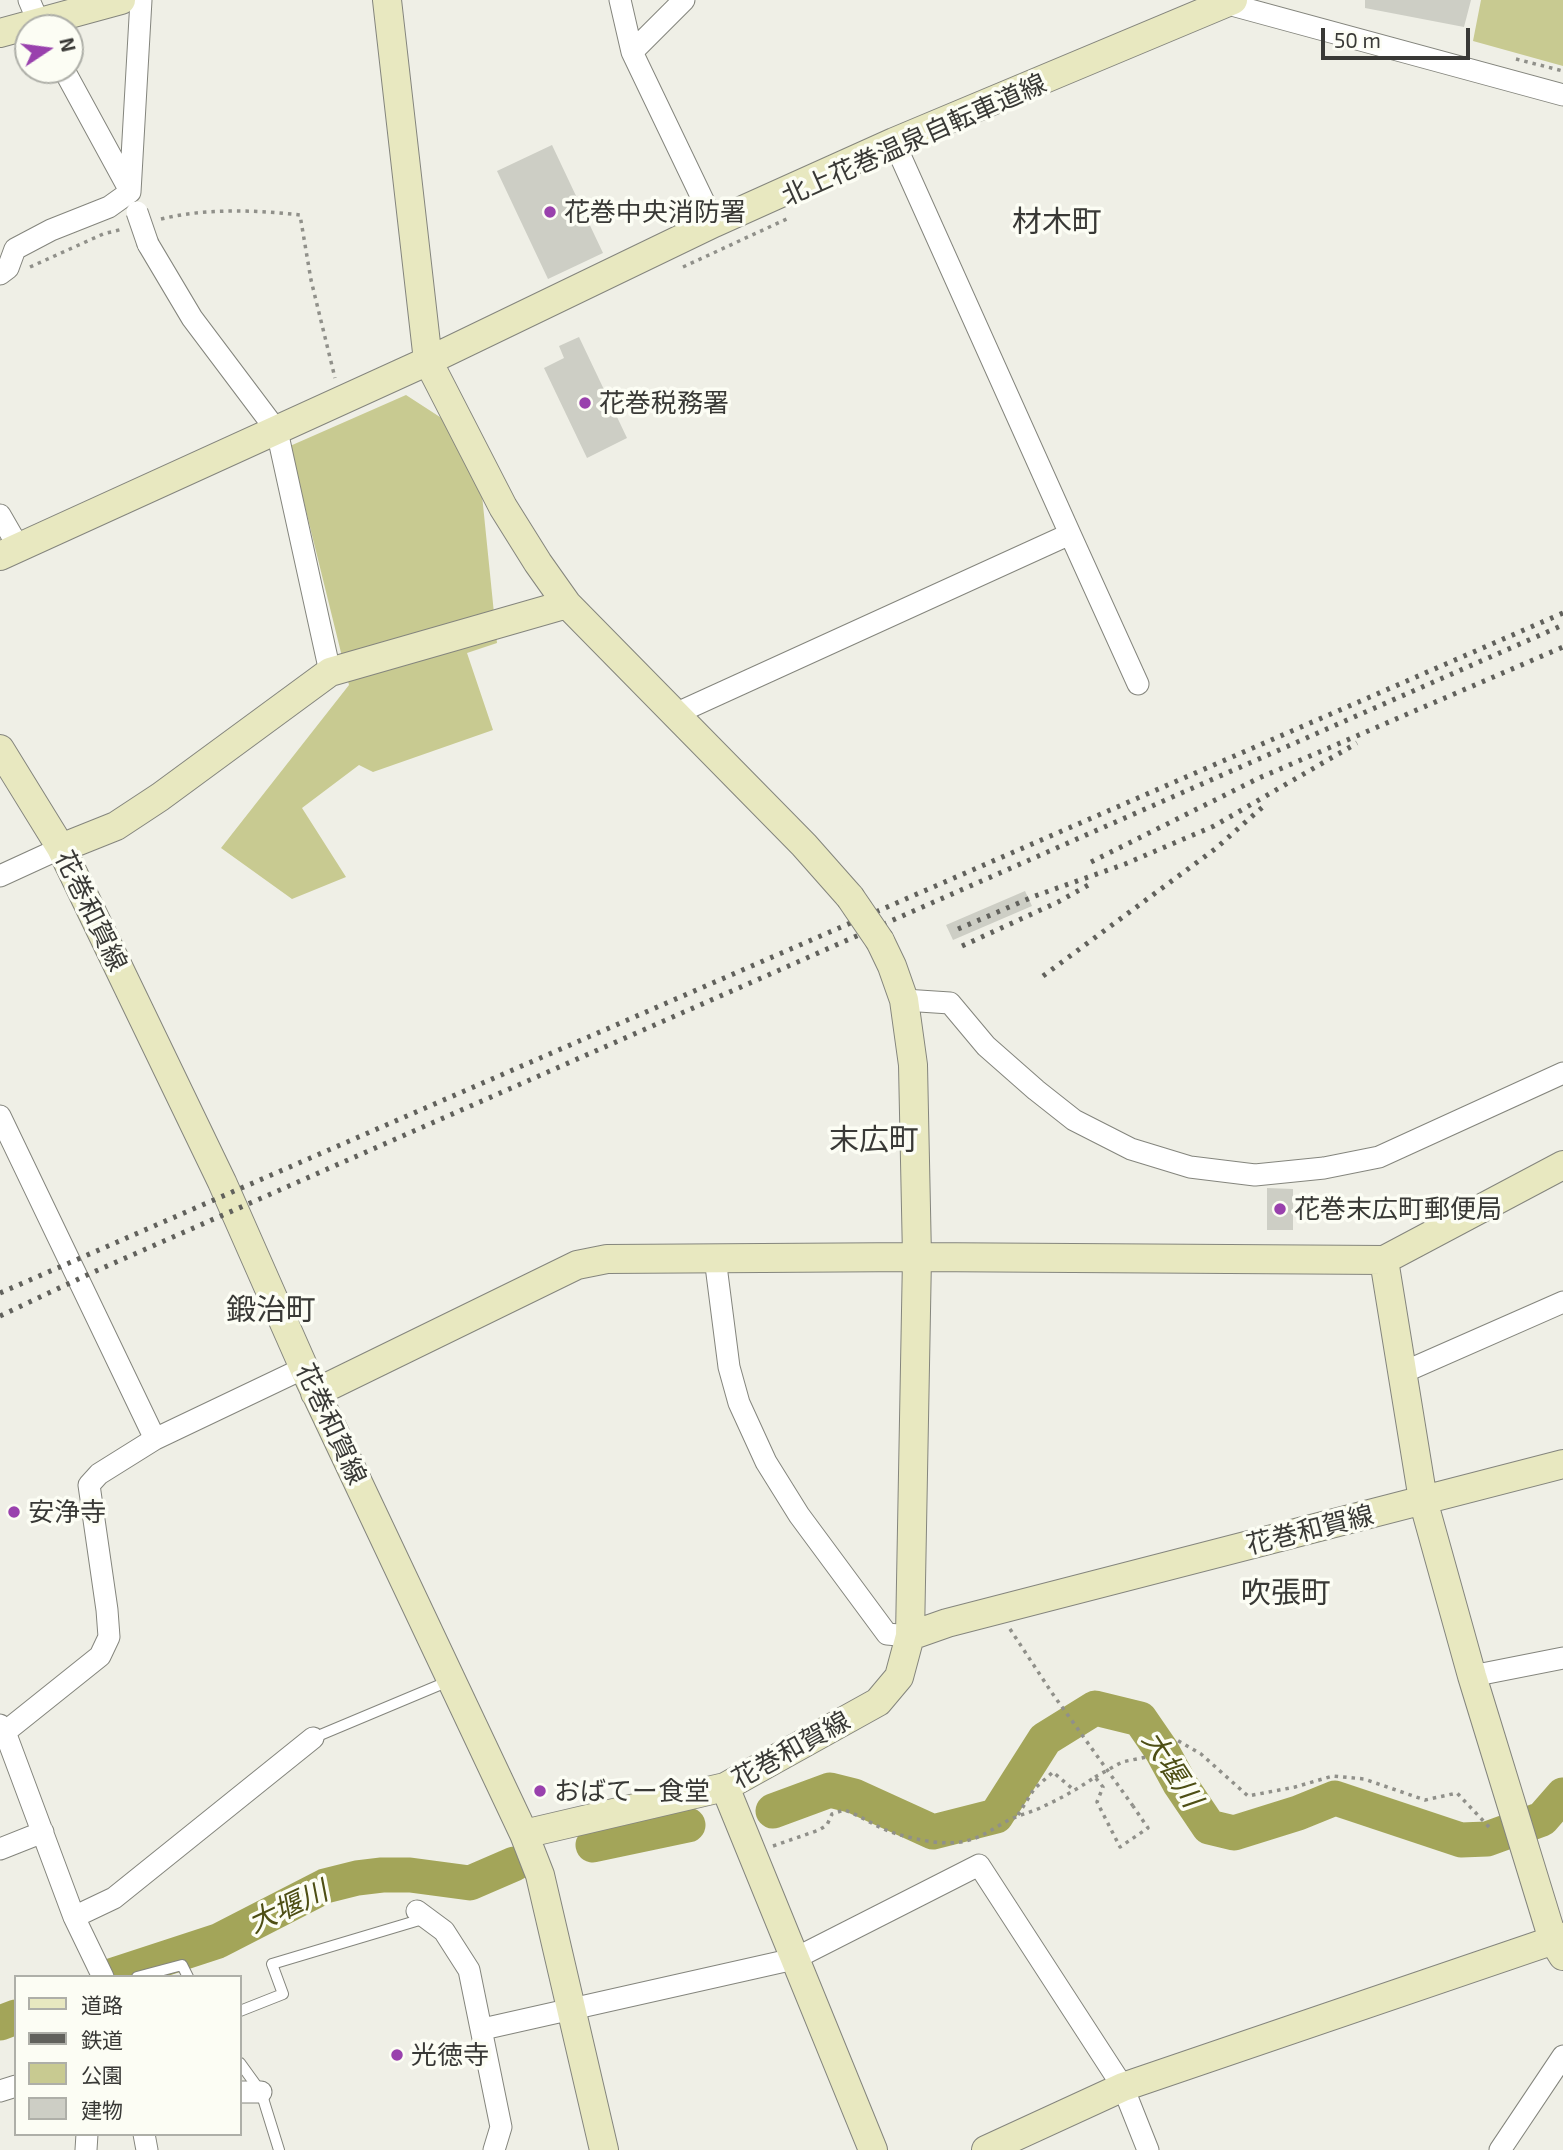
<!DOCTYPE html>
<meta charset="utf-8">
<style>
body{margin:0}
#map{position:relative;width:1563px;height:2150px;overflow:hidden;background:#efefe6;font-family:"Exo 2","Noto Sans JP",sans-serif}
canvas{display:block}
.legend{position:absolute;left:14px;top:1975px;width:228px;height:161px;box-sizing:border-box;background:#fcfdf4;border:2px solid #aeafa8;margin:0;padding:9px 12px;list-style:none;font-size:21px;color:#393936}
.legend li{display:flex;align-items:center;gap:14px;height:35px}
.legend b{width:35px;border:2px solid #aeafa8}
.north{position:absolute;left:14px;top:14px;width:70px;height:70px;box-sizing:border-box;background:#fcfdf4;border:2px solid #aeafa8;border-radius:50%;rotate:77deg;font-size:19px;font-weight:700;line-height:28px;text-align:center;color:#393936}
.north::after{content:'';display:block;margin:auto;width:24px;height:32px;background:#9941ad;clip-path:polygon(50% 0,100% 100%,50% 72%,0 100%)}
.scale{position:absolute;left:1321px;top:28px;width:149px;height:32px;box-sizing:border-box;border:4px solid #393936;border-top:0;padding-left:9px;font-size:21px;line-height:24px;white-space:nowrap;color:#393936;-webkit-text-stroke:5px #fcfdf4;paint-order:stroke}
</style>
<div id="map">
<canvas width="1563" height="2150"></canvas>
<ul class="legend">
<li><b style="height:9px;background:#e8e8c0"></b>道路</li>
<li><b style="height:9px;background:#61615c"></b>鉄道</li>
<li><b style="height:19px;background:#c8ca91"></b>公園</li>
<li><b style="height:19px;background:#cdcec5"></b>建物</li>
</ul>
<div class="north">N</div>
<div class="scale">50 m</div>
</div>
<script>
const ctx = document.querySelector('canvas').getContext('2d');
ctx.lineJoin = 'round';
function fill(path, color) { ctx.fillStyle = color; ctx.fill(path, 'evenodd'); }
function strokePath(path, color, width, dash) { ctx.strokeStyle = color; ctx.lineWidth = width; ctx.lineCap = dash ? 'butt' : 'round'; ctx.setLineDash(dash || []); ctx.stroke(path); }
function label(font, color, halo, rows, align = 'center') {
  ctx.font = font + ' "Exo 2","Noto Sans JP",sans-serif'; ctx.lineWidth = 7; ctx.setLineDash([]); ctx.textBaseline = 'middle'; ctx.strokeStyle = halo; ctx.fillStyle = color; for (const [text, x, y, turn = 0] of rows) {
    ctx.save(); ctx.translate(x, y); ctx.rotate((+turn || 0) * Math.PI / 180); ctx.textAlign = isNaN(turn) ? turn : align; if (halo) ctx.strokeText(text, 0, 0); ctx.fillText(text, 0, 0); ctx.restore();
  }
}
const green = new Path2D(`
 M1481,0H1563V66L1473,41Z
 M406,395L443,419L482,495L497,643L467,653L493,730L373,772L359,765L302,808L346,877L292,899L221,848L349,685L290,446Z`);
const river = new Path2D(`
 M773,1811L830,1790L854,1796L933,1832L996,1816L1045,1739L1095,1708L1140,1719L1162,1751L1180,1784L1209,1827L1234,1833L1298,1813L1335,1798L1461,1840L1487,1839L1542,1819L1563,1795
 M593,1845L688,1825
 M108,1977L218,1941L325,1886L357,1878L382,1875H410L470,1883L514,1864
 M0,2023L16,2017`);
const building = new Path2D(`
 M1365,0H1471L1464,27L1365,8Z
 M552,145L603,253L548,279L497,171Z
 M579,337L627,438L587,458L544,368L564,358L559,346Z
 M1025,891L1032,906L953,940L946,925Z
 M1267,1188L1293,1189V1230H1267Z`);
const path = new Path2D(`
 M1516,59L1563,71
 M161,219C206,208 255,210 300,215L311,280L335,378
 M30,267L103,234L123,229
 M683,267L791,217
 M1010,1629L1052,1693
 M1095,1777L1122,1762L1151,1756L1175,1739L1201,1754L1248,1796L1295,1787L1333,1776L1364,1779L1425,1800L1457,1793L1490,1828
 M1018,1815L1034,1789L1053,1772L1075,1791
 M773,1846L819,1830L827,1825L832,1814L844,1810C862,1816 879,1829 897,1834C918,1840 945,1846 966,1841C983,1837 995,1827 1009,1820C1021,1814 1033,1812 1044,1806C1062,1798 1079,1788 1095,1777L1103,1787L1097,1802L1120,1847L1148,1828L1133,1806`);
const lane = new Path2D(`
 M313,1738L449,1681
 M137,1977L182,1965L188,1977
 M240,2011L283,1994L272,1964L426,1918
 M240,2063L261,2092L279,2150`);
const street = new Path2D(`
 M29,0L41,28
 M620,0L632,52L714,223
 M1217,1L1563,95
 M632,52L684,0
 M64,70L130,191
 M148,244L192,318L277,431L330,672
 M0,274L8,268L15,249L51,230L109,207L130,192L141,0
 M0,515L19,548
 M1070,534L1138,684
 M675,714L1070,534L894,142
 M0,876L61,848
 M904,1000L950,1003L986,1046L1036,1090L1074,1120L1131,1149L1190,1167L1255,1175L1324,1168L1379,1157L1563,1073
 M0,1116L155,1439
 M715,1258L729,1367L739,1403L766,1462L799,1515L887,1634L910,1636
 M1404,1372L1563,1302
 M1472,1676L1563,1658
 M0,1725L5,1732L74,1917L103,1977
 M5,1732L100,1656L109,1637L107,1610L89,1485L99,1474L155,1439L304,1368
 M0,1849L43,1832
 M417,1911L444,1931L469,1970L501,2127L494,2150
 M74,1917L114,1898L313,1738
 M483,2029L794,1959L979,1865L1123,2087L1148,2150
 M0,2091L16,2086
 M240,2092H261
 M144,2134L147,2150
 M86,2150L87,2134
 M1500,2150L1563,2056`);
const secondary = new Path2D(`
 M0,33L121,0
 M0,556L428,361L387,0
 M0,749L61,848L222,1182L304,1368L524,1834L725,1787L878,1702L899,1677L910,1636L917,1257L913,1065L904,1000L892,966L880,941
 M61,848L116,826L160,797L330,672L567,604
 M850,897L804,845L567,604L538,563L503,507L428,361L714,223L894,142L1233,0
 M1563,1165L1384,1260L1423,1500L1472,1676L1553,1940L1563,1956
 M315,1393L577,1265L607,1259L917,1257L1384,1260
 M910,1636L947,1623L1563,1464
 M725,1787L873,2150
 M524,1834L540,1875L604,2150
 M986,2150L1123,2087L1563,1937`);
const rail = new Path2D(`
 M1091,862L1259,778L1563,647
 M958,929L1035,896L1125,864L1214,826L1357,743
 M962,946L1058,902L1092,883
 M1043,976L1215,849L1266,804
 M0,1293L1563,613
 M0,1316L89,1274L1563,625`);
const pathBridge = new Path2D(`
 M1052,1693L1133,1806`);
const streetBridge = new Path2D(`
 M137,212L148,244`);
const secondaryBridge = new Path2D(`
 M850,897L880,941`);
const markers = [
 [550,212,7,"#9941ad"],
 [585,403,7,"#9941ad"],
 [1280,1209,7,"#9941ad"],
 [14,1512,7,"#9941ad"],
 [540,1791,7,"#9941ad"],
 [397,2055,7,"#9941ad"]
];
const streetNames = [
 ["北上花巻温泉自転車道線",914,140,-24],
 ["花巻和賀線",91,911,64],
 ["花巻和賀線",331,1424,65],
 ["花巻和賀線",1310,1530,-14],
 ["花巻和賀線",791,1750,-29]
];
const poiNames = [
 ["花巻中央消防署",564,212],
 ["花巻税務署",599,403],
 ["花巻末広町郵便局",1294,1209],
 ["安浄寺",28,1512],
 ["おばてー食堂",554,1791],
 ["光徳寺",411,2055]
];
const waterNames = [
 ["大堰川",1172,1769,57],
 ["大堰川",288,1907,-25]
];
const quarterNames = [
 ["材木町",1057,222],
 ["末広町",874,1140],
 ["鍛治町",271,1310],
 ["吹張町",1286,1593]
];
fill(green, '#c8ca91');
strokePath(river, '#a3a559', 35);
fill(building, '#cdcec5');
strokePath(lane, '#84857d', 12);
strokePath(street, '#84857d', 23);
strokePath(secondary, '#84857d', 30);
strokePath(path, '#90908a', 3.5, [3.5, 5]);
strokePath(lane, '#fff', 10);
strokePath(street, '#fff', 21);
strokePath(secondary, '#e8e8c0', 28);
strokePath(rail, '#61615c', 5, [3.5, 7]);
strokePath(streetBridge, '#84857d', 23, []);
strokePath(secondaryBridge, '#84857d', 30, []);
strokePath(pathBridge, '#90908a', 3.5, [3.5, 5]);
strokePath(streetBridge, '#fff', 21);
strokePath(secondaryBridge, '#e8e8c0', 28);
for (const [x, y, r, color] of markers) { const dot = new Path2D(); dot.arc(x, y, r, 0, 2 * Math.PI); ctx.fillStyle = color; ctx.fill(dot); strokePath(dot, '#fcfdf4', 2.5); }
label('26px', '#393936', '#fcfdf4', streetNames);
label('26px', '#393936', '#fcfdf4', poiNames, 'left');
label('italic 28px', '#4d4e14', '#fcfdf4', waterNames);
label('30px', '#393936', '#fcfdf4', quarterNames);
</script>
